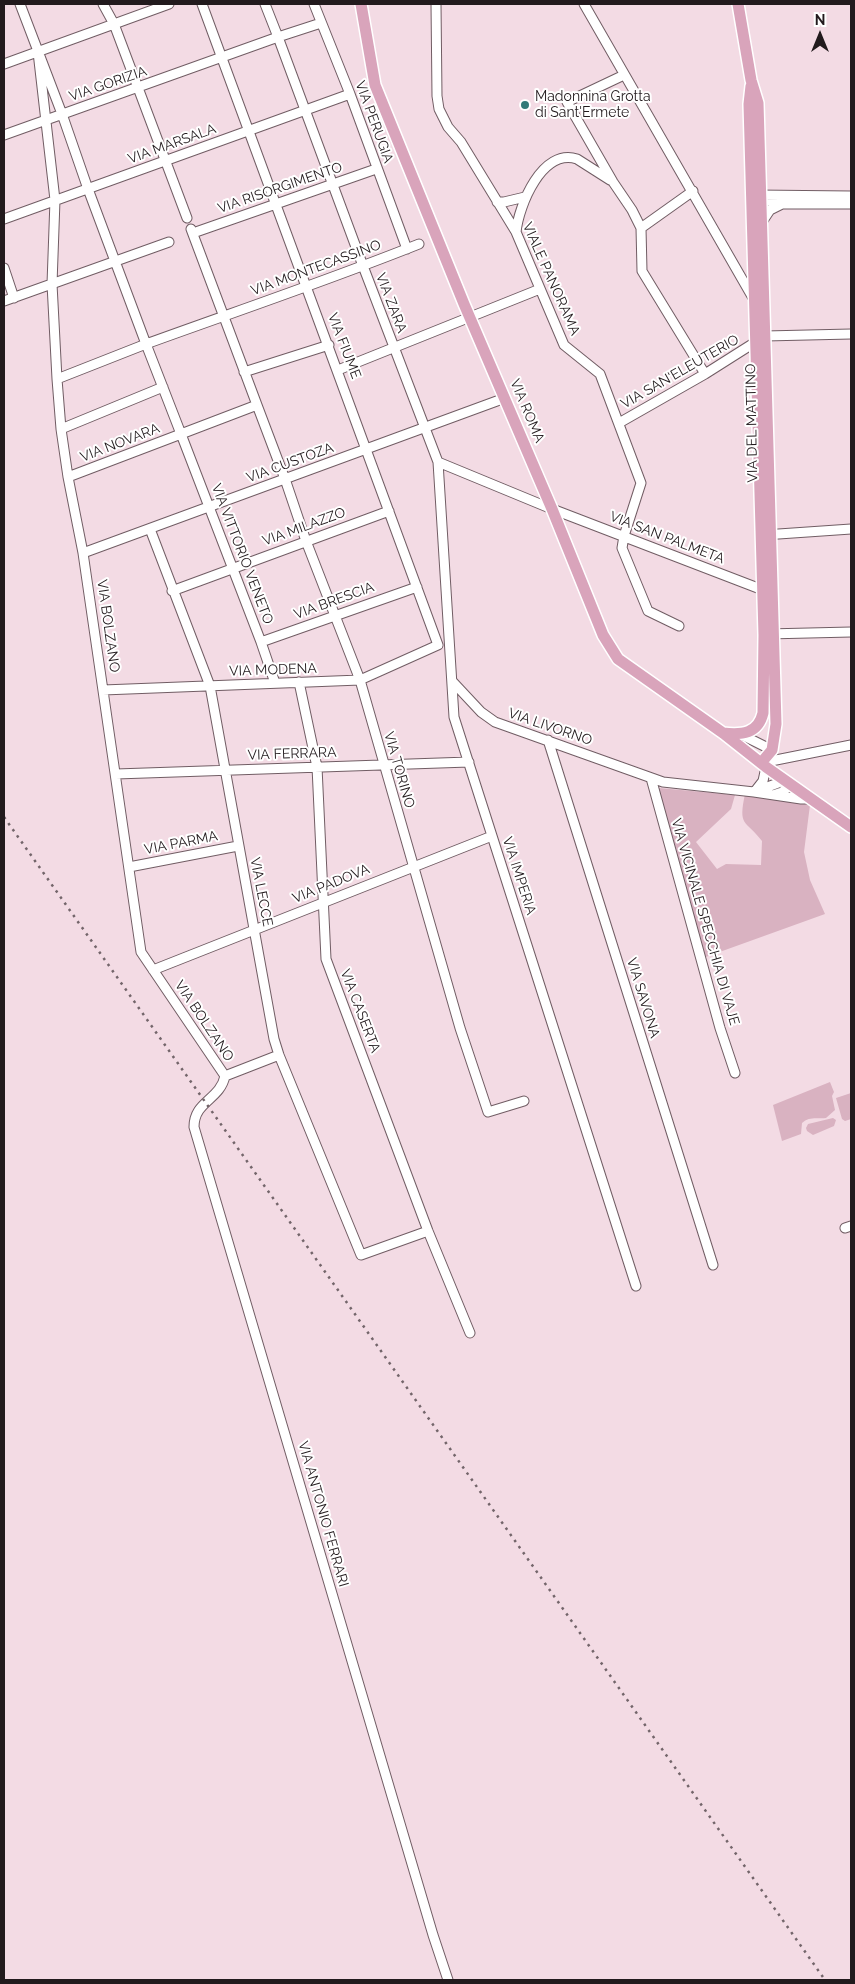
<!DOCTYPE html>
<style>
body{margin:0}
#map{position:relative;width:855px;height:1984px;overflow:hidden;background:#f3dbe4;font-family:Raleway,sans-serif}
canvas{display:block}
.frame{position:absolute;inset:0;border:5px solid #221a1d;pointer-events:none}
.north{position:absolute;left:795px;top:10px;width:50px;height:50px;-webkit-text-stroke:4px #fff;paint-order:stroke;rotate:0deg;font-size:14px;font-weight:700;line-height:20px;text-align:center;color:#221a1d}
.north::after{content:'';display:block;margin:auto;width:18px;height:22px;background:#221a1d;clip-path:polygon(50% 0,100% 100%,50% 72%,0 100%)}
</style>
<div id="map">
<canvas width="855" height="1984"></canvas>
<div class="frame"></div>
<div class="north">N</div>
</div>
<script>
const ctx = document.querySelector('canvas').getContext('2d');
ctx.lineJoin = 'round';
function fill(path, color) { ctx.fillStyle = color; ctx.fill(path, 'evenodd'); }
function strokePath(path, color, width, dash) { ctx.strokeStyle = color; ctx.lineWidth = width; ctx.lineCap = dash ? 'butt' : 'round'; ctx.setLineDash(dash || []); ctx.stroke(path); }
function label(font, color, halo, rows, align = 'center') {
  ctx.font = font + ' Raleway,sans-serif'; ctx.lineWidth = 4; ctx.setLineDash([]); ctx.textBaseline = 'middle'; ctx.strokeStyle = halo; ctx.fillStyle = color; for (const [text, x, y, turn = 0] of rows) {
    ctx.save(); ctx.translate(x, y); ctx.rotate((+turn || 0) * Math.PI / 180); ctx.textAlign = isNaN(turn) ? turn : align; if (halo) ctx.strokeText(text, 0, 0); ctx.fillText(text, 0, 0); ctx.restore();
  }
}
const green = new Path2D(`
 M659,788L735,795L731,809L696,842L717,869L726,864L761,865L762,841C745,819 738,827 745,794L810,805L804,852L810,880L825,914L703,958L657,790Z
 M830,1082L834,1092L832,1096L835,1110L826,1118C817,1119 809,1116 802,1123L801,1134L782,1141L773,1105Z
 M851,1093V1119L845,1121L842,1119L836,1098Z
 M833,1118L836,1120L834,1126L813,1135L807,1131L806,1128L808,1124Z`);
const minor = new Path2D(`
 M20,4L62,114L88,189L146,344L57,379
 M103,4L114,24L187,218
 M314,4L350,94L407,249
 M436,4L437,96L439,109L448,127L461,142L516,232L564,345L600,374L641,483L624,536L622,548L648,611L679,626
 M584,4L753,298
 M321,23L278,37L363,266L438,462L552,509L763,590H769
 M38,52L55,200L52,284L57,379L61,429L68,477L83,553L141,952L225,1076C220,1100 194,1101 194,1127L433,1935L448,1980
 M4,64L169,4
 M624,75L567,102L613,182L632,210L641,228L642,271L705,374
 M4,135L278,37L265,4
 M757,195L851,196
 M761,195L768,201L782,204H851
 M497,202H504L525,197
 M4,219L350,94
 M762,222L770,210L782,204
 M641,228L693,191
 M191,229L257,405L181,434L146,344C237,311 329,280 419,244
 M516,232C519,205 542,148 577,159L610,180
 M193,233L376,169
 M4,268L14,298
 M4,301L169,242
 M338,370L540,289
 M244,372L329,345
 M257,405L285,479L306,541L360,680L460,1028L488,1112L524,1101
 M619,423L705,374L765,336L851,334
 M61,429L163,387
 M438,462L454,717L636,1286
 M68,477L181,434L261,642L275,683
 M150,529L210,686L274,1039L279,1055L361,1255L428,1231
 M764,535L851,529
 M83,553L505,398
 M172,591L389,511
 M767,634L851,632
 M261,642L417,587
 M452,681L481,712L495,722L663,782L754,792L801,799H812
 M299,682L317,767L326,959L428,1231L470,1333
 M103,690L360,680L438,645L202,4
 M740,734L772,750
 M548,740L713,1265
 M761,763L851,745
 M116,774L469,762
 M651,778L720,1028L735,1073
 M756,790L763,781L766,767
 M757,791L786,780L787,788L782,792L776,794
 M129,867L238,846
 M153,970L492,836
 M225,1076L279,1055
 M845,1228L851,1226`);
const major = new Path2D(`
 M361,4L375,85L464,304L552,509L603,635L618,659L723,733L766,767L851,827
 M738,4L751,80L758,103L776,724L772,750L761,763
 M723,733C742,735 758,734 763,713L764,635L749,104L751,86`);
const rail = new Path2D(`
 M4,817L825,1980`);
const markers = [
 [525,105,5,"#317a78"]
];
const streetNames = [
 ["VIA GORIZIA",108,84,-19],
 ["VIA PERUGIA",374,122,70],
 ["VIA MARSALA",172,144,-20],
 ["VIA RISORGIMENTO",280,188,-19],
 ["VIA MONTECASSINO",316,268,-20],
 ["VIALE PANORAMA",551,279,66],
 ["VIA ZARA",391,303,69],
 ["VIA FIUME",344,346,69],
 ["VIA SAN'ELEUTERIO",680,372,-30],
 ["VIA ROMA",527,411,67],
 ["VIA DEL MATTINO",752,423,-91],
 ["VIA NOVARA",120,443,-21],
 ["VIA CUSTOZA",290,463,-20],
 ["VIA MILAZZO",304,527,-20],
 ["VIA SAN PALMETA",667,538,21],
 ["VIA VITTORIO VENETO",242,554,69],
 ["VIA BRESCIA",334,601,-20],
 ["VIA BOLZANO",108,626,82],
 ["VIA MODENA",273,670,-2],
 ["VIA LIVORNO",550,727,19],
 ["VIA FERRARA",292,754,-2],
 ["VIA TORINO",399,770,74],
 ["VIA PARMA",181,843,-11],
 ["VIA IMPERIA",519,876,72],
 ["VIA PADOVA",331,884,-22],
 ["VIA LECCE",261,892,79],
 ["VIA VICINALE SPECCHIA DI VAJE",705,922,74],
 ["VIA SAVONA",643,998,73],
 ["VIA CASERTA",360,1011,69],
 ["VIA BOLZANO",204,1021,56],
 ["VIA ANTONIO FERRARI",323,1514,74]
];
const poiNames = [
 ["Madonnina Grotta",535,97],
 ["di Sant'Ermete",535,113]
];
fill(green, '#d9b2c1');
strokePath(minor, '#715d64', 11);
strokePath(major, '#fff', 14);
strokePath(minor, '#fff', 9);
strokePath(major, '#d9a4bb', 11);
strokePath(rail, '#73656a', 2.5, [2.5, 5]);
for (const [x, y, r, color] of markers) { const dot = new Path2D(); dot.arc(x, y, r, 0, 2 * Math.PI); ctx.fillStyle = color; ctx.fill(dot); strokePath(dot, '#fff', 2); }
label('14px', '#221a1d', '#fff', streetNames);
label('14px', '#221a1d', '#fff', poiNames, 'left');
</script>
